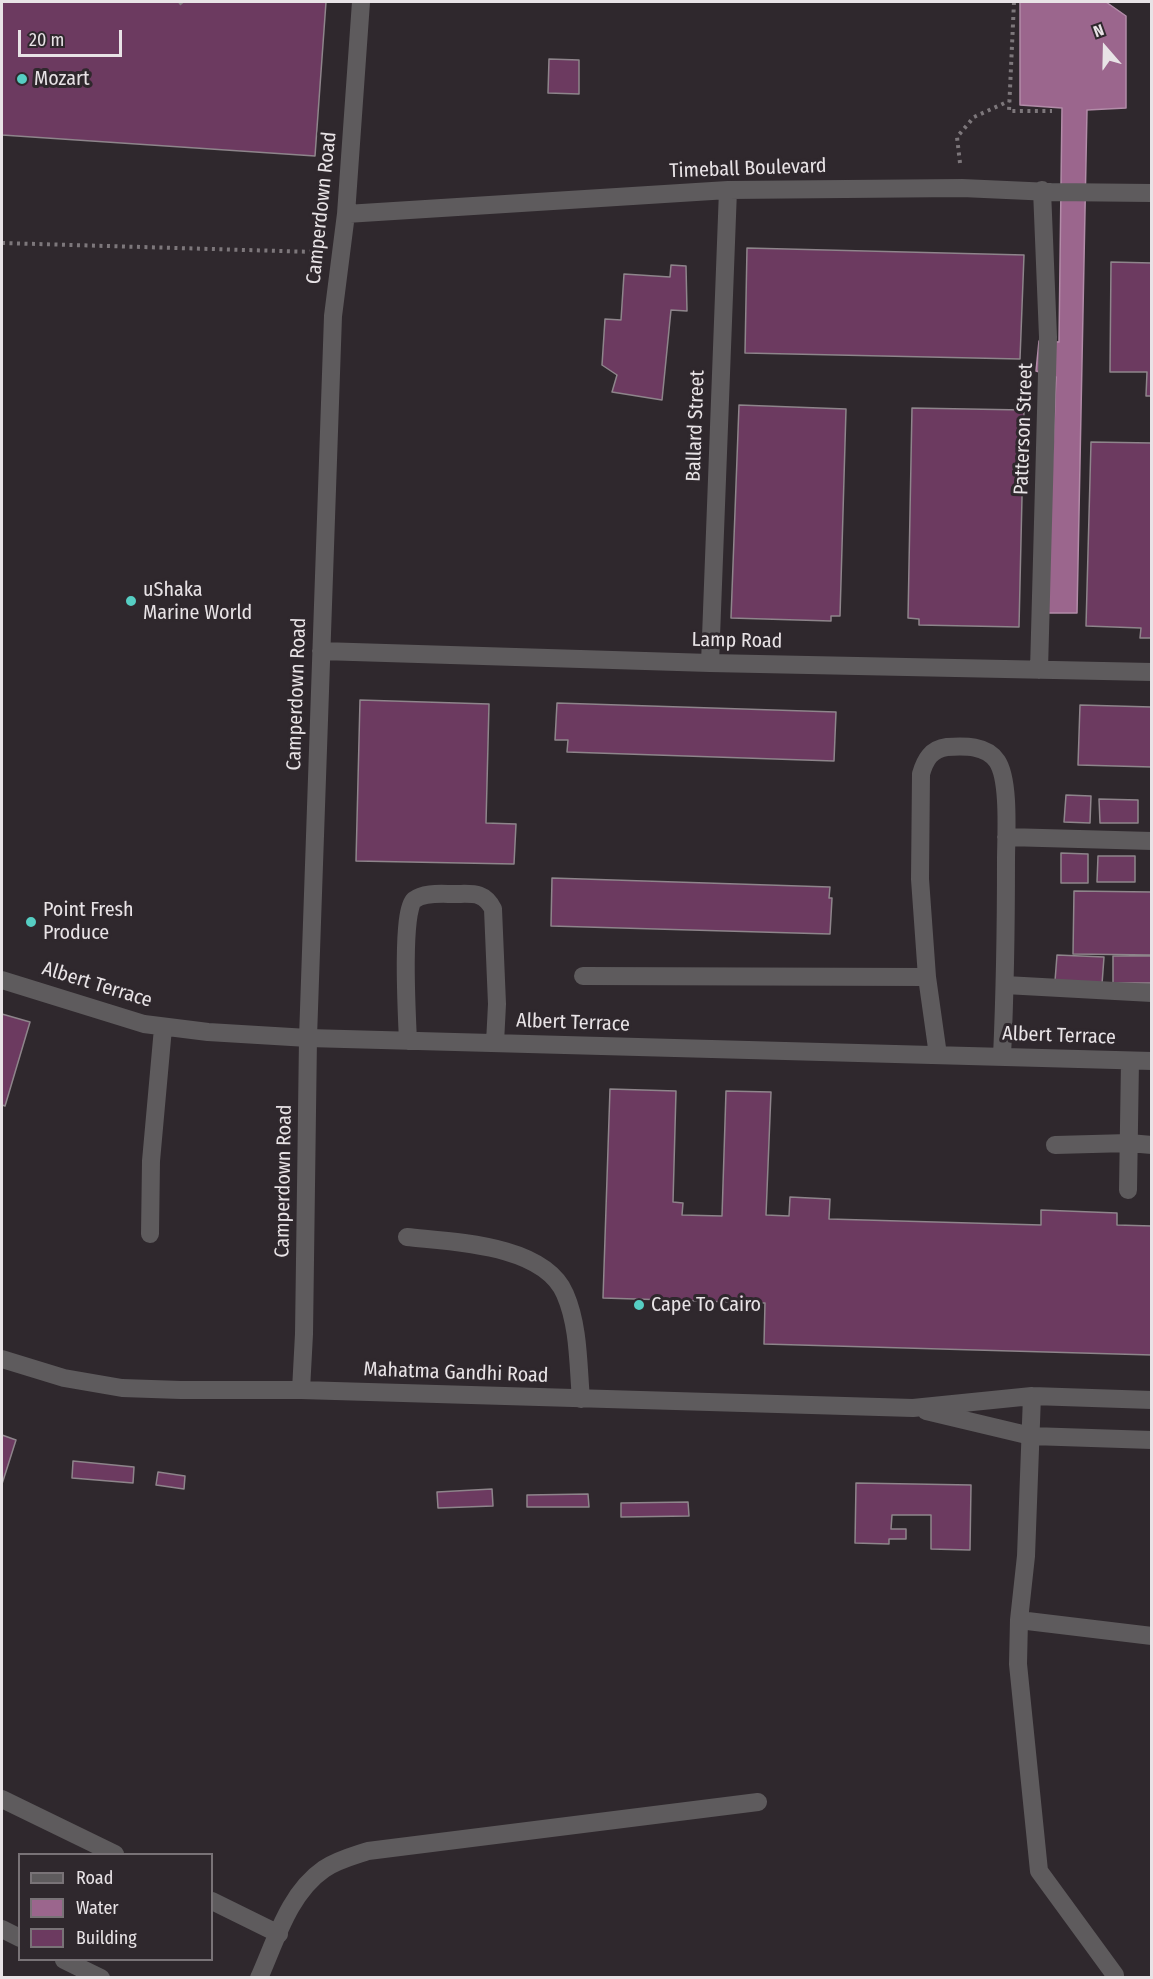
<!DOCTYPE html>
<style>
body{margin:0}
#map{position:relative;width:1153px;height:1979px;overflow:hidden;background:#2f282d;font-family:"Fira Sans Condensed",sans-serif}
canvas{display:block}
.frame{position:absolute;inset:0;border:3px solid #e8e3e6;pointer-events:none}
.legend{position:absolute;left:18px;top:1853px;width:195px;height:108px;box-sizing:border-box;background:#2f282d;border:2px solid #797377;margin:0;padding:8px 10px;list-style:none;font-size:18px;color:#e8e3e6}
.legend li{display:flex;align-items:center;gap:12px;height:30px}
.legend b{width:30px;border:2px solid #797377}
.north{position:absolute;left:1075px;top:18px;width:60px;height:60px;-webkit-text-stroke:4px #2f282d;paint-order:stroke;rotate:340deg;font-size:16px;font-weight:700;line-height:24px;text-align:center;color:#e8e3e6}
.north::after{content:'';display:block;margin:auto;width:21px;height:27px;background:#e8e3e6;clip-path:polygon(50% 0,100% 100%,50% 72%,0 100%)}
.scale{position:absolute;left:18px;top:30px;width:104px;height:27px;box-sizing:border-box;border:3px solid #e8e3e6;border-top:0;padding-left:8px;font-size:18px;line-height:21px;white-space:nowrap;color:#e8e3e6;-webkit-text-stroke:4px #2f282d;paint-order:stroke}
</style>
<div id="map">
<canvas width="1153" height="1979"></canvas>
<div class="frame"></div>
<ul class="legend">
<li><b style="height:8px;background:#5e5b5d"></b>Road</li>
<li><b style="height:16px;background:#9b668d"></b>Water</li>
<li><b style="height:16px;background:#6c3a60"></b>Building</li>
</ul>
<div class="north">N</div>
<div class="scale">20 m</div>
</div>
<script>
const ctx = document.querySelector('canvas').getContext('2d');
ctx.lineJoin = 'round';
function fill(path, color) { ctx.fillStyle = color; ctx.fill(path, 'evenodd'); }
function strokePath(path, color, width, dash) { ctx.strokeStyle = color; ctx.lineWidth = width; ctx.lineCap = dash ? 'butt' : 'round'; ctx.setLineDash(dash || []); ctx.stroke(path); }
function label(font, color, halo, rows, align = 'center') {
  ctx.font = font + ' "Fira Sans Condensed",sans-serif'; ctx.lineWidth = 6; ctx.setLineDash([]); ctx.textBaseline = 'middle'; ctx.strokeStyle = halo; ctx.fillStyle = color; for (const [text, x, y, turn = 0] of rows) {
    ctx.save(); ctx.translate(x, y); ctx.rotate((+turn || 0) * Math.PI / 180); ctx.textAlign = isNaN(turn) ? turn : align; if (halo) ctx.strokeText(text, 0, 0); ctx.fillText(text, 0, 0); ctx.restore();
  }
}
const water = new Path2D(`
 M1020,2H1106L1126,16V108L1087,110L1077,613H1046L1056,377L1036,371L1039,341L1059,342L1062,108L1020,105Z`);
const building = new Path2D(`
 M2,2H326L315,156L2,135Z
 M549,59L579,60V94L548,93Z
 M747,248L1024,255L1020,359L745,353Z
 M1111,262L1152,263V396H1146L1147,372H1110Z
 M671,265L686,266L687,311L671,310L662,400L612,392L617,375L602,365L605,319L621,320L624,274L670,277Z
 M739,405L846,409L840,616H831V621L731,618Z
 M912,408L1024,410L1019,627L919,625V619L908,618Z
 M1091,442L1152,443V638H1140L1141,628L1086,626Z
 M360,700L489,704L486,823L516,824L514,864L356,861Z
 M557,703L836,712L834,761L567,752L568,740H555Z
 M1080,705L1152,707V767L1078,765Z
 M1066,795L1091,796L1090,823L1064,822Z
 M1099,799L1138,800V823H1100Z
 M1061,853L1088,854V883H1061Z
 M1098,856H1135V882H1097Z
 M552,878L830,887L829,898H832L830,934L551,926Z
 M1074,891L1152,892V955L1073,954Z
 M1057,955L1104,957L1102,984L1055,981Z
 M1113,956H1152V983H1113Z
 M2,1014L30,1022L5,1106L2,1105Z
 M610,1089L676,1091L673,1202L683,1203L682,1215L722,1216L726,1091L771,1092L766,1215L789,1216L790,1197L830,1199L829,1219L1041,1225V1210L1117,1213V1225L1152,1226V1355L764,1344L765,1303L603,1298Z
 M2,1435L16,1440L2,1484Z
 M73,1461L134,1467L133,1483L72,1478Z
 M158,1472L185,1476L184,1489L156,1485Z
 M856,1483L971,1485L970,1550L931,1549V1515H892L891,1529H906V1539H889V1544L855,1543Z
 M492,1489L493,1506L438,1508L437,1492Z
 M588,1494L589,1507H527V1495Z
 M688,1502L689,1516L621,1517V1503Z`);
const path = new Path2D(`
 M180,2L184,7
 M1014,2L1009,111H1052
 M960,163L957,137L974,117L1009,101
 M2,243L316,252`);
const minor = new Path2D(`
 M346,214L728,190L962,188L1051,192L1152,193
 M321,651L710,663L1152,672
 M710,663L728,190
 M1039,670L1048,337L1042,190
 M1006,837L1152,841
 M583,976L927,977
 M2,980L144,1024L208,1032L308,1038L1152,1061
 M1005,985L1152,993
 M408,1041C407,1018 401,912 414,900C424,892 442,894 454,894C472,894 484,891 493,909L497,1004L495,1043
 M938,1055L927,977L920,879L921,774C925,760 931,749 947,747C965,746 986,745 997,761C1010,780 1006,837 1006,860C1006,926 1005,991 1002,1057
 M1055,1145L1129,1143L1152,1145
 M1128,1190L1130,1061
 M150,1234L151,1161L163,1028
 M407,1237C452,1242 544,1244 565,1294C579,1326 578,1365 581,1399
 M2,1359L64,1378L122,1388L181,1390H301L913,1408L1032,1396L1152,1400
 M301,1390L304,1334L308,1038L333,316L346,214L361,2
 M1032,1396L1026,1556L1019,1620L1152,1636
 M926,1411L1031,1436L1152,1440
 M1019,1620L1018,1664L1039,1871L1115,1975
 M2,1799L115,1854
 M212,1901L279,1934
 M2,1929L20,1938
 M64,1960L101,1978
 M259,1978C276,1940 289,1893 324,1869C337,1860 353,1856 368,1851L758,1802`);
const markers = [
 [22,79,6,"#56cec3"],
 [131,601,6,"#56cec3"],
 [31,922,6,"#56cec3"],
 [639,1305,6,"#56cec3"]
];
const poiNames = [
 ["Mozart",34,79],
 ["uShaka",143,590],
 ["Marine World",143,613],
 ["Point Fresh",43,910],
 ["Produce",43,933],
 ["Cape To Cairo",651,1305]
];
const streetNames = [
 ["Timeball Boulevard",748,169,-2],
 ["Camperdown Road",322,208,-84],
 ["Ballard Street",696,426,-88],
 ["Patterson Street",1024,429,-88],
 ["Lamp Road",737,641,1],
 ["Camperdown Road",297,694,-88],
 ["Albert Terrace",97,985,17],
 ["Albert Terrace",573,1023,2],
 ["Albert Terrace",1059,1036,2],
 ["Camperdown Road",284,1181,-89],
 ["Mahatma Gandhi Road",456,1373,2]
];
fill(water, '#9b668d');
strokePath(water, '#b28ca8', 1.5);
fill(building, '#6c3a60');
strokePath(building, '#8e858b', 1.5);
strokePath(path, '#7d777b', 4, [3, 4.5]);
strokePath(minor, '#5e5b5d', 18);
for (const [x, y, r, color] of markers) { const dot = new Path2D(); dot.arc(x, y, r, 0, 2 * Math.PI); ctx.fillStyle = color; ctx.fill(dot); strokePath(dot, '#2f282d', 2); }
label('20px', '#e8e3e6', '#2f282d', poiNames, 'left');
label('20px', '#e8e3e6', '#2f282d', streetNames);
</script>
